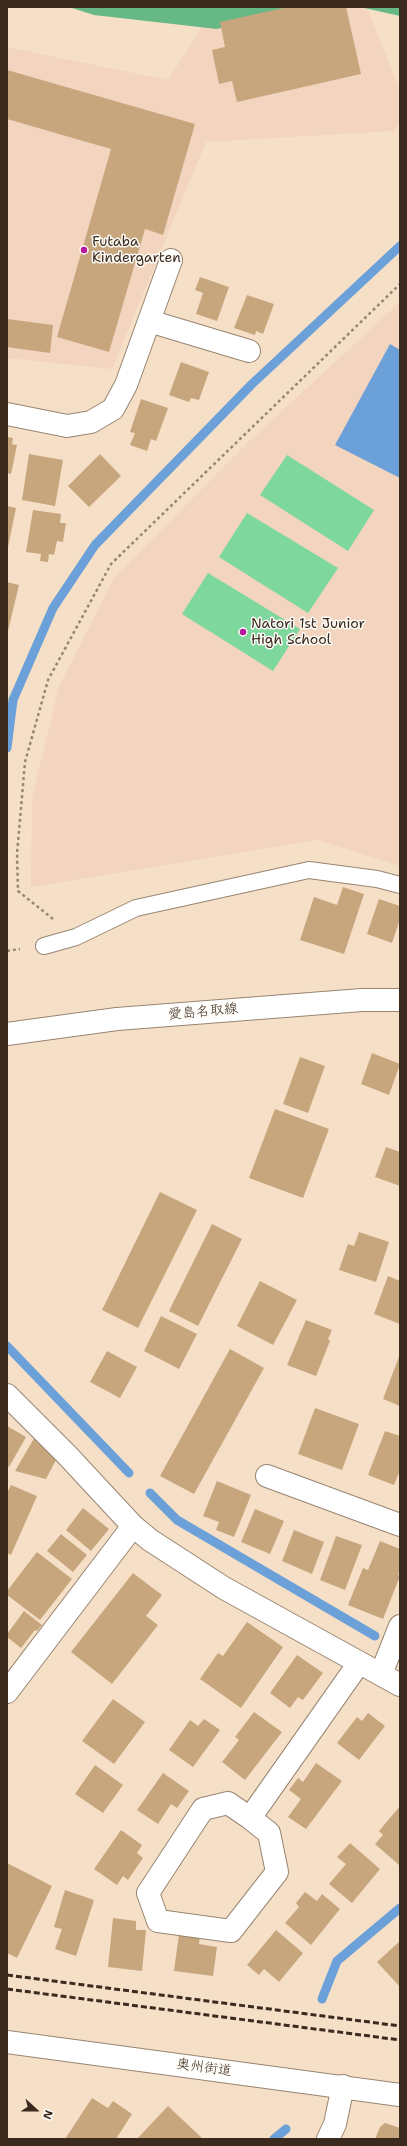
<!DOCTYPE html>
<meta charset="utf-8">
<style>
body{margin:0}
#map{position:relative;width:407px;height:2146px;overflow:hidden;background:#f5e0c7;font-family:"Shantell Sans",sans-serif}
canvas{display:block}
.frame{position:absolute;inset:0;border:8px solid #3b2a1e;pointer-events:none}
.north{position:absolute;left:16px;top:2090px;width:40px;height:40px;-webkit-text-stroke:3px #fdfcf7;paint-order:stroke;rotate:111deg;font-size:11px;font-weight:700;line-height:16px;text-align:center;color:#3b2a1e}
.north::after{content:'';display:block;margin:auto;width:14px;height:18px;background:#3b2a1e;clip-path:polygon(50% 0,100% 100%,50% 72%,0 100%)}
</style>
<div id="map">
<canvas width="407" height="2146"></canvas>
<div class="frame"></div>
<div class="north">N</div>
</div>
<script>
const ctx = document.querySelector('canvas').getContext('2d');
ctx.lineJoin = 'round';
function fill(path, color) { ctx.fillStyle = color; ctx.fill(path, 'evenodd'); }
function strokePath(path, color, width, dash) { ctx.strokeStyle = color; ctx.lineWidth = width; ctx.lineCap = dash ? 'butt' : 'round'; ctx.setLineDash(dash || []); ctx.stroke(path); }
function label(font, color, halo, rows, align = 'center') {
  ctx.font = font + ' "Shantell Sans","Klee One",sans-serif'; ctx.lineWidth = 3; ctx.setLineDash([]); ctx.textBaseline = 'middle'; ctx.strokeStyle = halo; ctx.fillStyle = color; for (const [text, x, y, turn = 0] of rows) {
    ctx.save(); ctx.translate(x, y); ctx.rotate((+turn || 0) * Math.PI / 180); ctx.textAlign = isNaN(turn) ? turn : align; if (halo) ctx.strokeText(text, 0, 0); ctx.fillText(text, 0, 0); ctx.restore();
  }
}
const built = new Path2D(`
 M215,7H367L400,91V122L394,131L206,142L112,369L7,358V47L168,80Z
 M400,302V866L318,840L31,887L32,798L59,686L114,578L243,447Z`);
const green = new Path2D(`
 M287,455L374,510L348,551L260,495Z
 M247,513L338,568L308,613L219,557Z
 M208,573L300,629L273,671L182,614Z`);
const forest = new Path2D(`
 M69,7H294L217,29L94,15Z
 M360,7H400V16Z`);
const water = new Path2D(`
 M390,344L400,350V478L335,445Z`);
const stream = new Path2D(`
 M7,748L13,700L53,608L95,545L252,384L400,246
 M7,1346L129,1473
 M150,1493L177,1520L375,1636
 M322,1999L337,1961L400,1908
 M274,2139L286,2129`);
const building = new Path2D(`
 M288,7H346L361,74L237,102L232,81L219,84L212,50L225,47L220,22Z
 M7,70L195,124L163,235L145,229L109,352L57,337L111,149L7,119Z
 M200,277L229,287L217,321L196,314L203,293L195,290Z
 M247,295L274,304L263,334L256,331L255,335L234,328Z
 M7,319L53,325L50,353L7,347Z
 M181,362L209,372L199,400L191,398L189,402L169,395Z
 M141,399L168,408L156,441L151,439L147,451L130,445L135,433L130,432Z
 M7,437L13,438L12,444L17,445L11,474L7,473Z
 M29,454L63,460L55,506L22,500Z
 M100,454L121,476L89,507L68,486Z
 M7,506L16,508L8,547H7Z
 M33,510L61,514L60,523H66L63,542L57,541L54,555L49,554L48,562L40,561L41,554L26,552Z
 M7,582L19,585L8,631H7Z
 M343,887L364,894L344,954L300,940L314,897L337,905Z
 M379,899L400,906V919L392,943L367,934Z
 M372,1053L400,1064L389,1095L361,1084Z
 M300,1057L325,1066L308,1113L283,1104Z
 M275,1109L329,1129L303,1198L249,1178Z
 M386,1147L400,1152V1186L375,1177Z
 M160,1192L197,1210L138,1328L102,1310Z
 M212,1224L242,1239L198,1326L169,1311Z
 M359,1232L389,1242L376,1282L339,1270L348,1244L354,1246Z
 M388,1276L400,1281V1324L374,1314Z
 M260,1281L297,1300L273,1345L237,1326Z
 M161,1316L197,1334L179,1369L144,1351Z
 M306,1320L332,1330L328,1339L330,1341L316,1376L287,1365Z
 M230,1349L264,1368L194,1494L160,1476Z
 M107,1351L137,1367L120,1398L90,1382Z
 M400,1354V1406L383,1399Z
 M315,1408L359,1424L342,1470L298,1454Z
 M7,1426L26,1437L9,1467L7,1466Z
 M385,1431L400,1436V1470L394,1485L368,1475Z
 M36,1435L56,1460L46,1479L15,1471Z
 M217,1481L251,1495L234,1537L216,1530L219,1522L203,1516Z
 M11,1485L37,1496L11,1555L7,1553V1493Z
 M83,1508L109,1529L91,1551L66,1530Z
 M255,1509L284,1521L270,1554L241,1542Z
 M294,1530L324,1542L312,1574L282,1561Z
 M61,1534L87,1555L73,1572L47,1551Z
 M336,1536L362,1545L345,1590L320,1580Z
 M380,1541L400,1549V1568L398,1575L400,1576L383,1619L348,1605L363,1568L368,1570Z
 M37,1552L72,1579L40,1620L7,1595V1591Z
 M133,1573L162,1595L146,1616L158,1625L112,1684L71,1652Z
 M24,1611L42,1625L37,1631L35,1630L21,1648L7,1637V1634Z
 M247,1622L283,1647L241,1708L200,1679L218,1653L223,1656Z
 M297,1655L323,1673L303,1700L298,1697L290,1708L270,1693Z
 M113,1699L145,1722L114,1764L82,1741Z
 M254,1712L282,1732L245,1780L222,1762L239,1740L235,1737Z
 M368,1713L385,1726L359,1760L337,1743L357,1717L362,1721Z
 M204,1719L220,1730L193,1767L169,1750L190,1720L198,1726Z
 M316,1763L342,1781L306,1829L288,1817L301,1799L289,1790L298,1778L303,1782Z
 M95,1765L123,1785L103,1813L75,1794Z
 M163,1773L189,1791L177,1808L171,1804L158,1824L137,1810Z
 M400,1806V1864L399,1865L375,1844L383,1835L379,1831Z
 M121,1830L142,1845L137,1853L143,1858L128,1880L123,1876L117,1885L94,1869Z
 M350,1843L380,1869L352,1903L329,1884L346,1864L337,1857Z
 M7,1863L52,1886L17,1958L7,1953Z
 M65,1890L94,1900L76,1956L55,1949L62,1929L54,1927Z
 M305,1892L317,1901L322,1894L340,1909L311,1945L285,1923L299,1907L296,1903Z
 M113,1918L136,1921V1930H146L142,1971L108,1967Z
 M276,1930L303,1953L279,1982L264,1969L259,1975L247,1965Z
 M179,1934L200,1936L199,1944L217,1947L213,1976L174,1971Z
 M400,1941V1987L377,1962Z
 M92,2098L108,2108L113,2101L132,2114L116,2139H65Z
 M168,2106L203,2139H137Z
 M385,2123L400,2128V2139H375L380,2127Z`);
const path = new Path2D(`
 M53,919L18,891L17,854L25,762L48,680L111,564L400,284
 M7,951L20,949`);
const lane = new Path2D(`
 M44,946L76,937L136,908L309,870L377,879L400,885`);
const street = new Path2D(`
 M149,321L249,351
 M7,414L67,426L91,422L113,409L126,385L171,260
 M267,1476L400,1525
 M381,1674L400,1626
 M7,1692L133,1526
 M250,1818L228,1803L203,1809L148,1893L158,1921L231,1931L277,1872L269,1833L250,1818L359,1663
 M328,2139L335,2124L343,2086`);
const secondary = new Path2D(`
 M7,1034L117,1019L362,1000H400
 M7,1395L67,1455L133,1526L150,1540L224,1588L400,1685
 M7,2042L400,2095`);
const rail = new Path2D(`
 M7,1975L400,2026
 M7,1989L400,2040`);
const markers = [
 [84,250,4,"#b5179e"],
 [243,632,4,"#b5179e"]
];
const poiNames = [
 ["Futaba",92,242],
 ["Kindergarten",92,258],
 ["Natori 1st Junior",251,624],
 ["High School",251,640]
];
const streetNames = [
 ["愛島名取線",203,1012,-5],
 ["奥州街道",204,2068,8]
];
fill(built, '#f3d4bf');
fill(green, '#7ed79c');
fill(forest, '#66b884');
fill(water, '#6ca0d8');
strokePath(stream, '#6ca0d8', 9);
fill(building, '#c7a67e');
strokePath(lane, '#988572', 18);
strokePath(street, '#988572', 24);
strokePath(secondary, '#988572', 24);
strokePath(path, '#988572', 2.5, [3, 3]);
strokePath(lane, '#fff', 16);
strokePath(street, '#fff', 22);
strokePath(secondary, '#fff', 22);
strokePath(rail, '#3b2a1e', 3, [6, 3]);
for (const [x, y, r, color] of markers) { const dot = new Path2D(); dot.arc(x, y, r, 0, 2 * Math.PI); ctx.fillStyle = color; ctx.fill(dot); strokePath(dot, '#fdfcf7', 1.5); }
label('14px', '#3b2a1e', '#fdfcf7', poiNames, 'left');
label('14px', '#3b2a1e', '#fdfcf7', streetNames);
</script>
